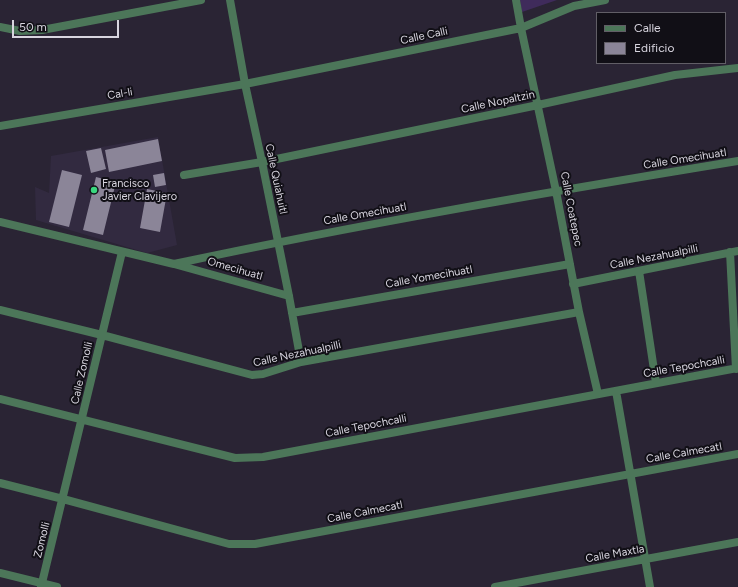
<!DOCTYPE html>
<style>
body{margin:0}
#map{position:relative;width:738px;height:587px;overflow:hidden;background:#2a2434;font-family:Figtree,sans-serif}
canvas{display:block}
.legend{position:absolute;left:596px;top:12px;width:130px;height:52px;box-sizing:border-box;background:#110f16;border:1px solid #615e66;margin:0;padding:5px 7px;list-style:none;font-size:12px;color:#d8d5df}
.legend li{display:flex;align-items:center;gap:8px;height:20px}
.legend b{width:20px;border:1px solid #615e66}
.scale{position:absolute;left:12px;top:20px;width:107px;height:18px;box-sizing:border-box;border:2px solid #d8d5df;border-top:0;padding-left:5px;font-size:12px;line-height:14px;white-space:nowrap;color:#d8d5df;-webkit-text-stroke:3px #110f16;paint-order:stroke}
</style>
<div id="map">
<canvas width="738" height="587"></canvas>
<ul class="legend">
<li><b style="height:5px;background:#4c7659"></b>Calle</li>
<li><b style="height:11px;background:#8b8598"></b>Edificio</li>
</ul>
<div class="scale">50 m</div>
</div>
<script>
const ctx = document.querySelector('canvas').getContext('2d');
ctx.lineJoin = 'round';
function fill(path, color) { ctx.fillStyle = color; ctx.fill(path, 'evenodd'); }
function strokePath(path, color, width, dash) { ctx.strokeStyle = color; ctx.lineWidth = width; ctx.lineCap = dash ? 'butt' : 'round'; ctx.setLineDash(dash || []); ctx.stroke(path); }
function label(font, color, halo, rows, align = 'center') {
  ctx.font = font + ' Figtree,sans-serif'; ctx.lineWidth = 4; ctx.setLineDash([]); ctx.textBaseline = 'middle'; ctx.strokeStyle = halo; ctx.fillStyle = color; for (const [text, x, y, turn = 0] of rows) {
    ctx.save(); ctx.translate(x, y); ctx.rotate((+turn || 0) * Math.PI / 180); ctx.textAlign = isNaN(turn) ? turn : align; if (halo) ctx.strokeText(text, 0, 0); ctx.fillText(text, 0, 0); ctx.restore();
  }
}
const built = new Path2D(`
 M158,137L177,245L147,253L36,220L35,187L49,193L51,156Z`);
const green = new Path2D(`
 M520,0H557L522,12Z`);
const building = new Path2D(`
 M158,139L162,161L109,172L105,150Z
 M101,148L106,169L91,173L86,151Z
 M62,170L82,175L69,227L49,222Z
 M164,173L166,185L155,187L153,175Z
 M96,177L116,182L103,235L83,230Z
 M147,189L167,193L160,232L140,228Z`);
const street = new Path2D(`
 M230,0L245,84L262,162L289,296L301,362
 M516,0L521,28L556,191L579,312L598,394
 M0,27L20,31L42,30L201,0
 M0,126L245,84L521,28L574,6L605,0
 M184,175L262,162L538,105L675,75L738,68
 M0,222L174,264L289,296
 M730,252L736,369
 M174,264C361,224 549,192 738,161
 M639,271L656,383
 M573,284L738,251
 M0,310L102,335L252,375L263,374L301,362L579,312
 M292,313L570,264
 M616,391L650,587
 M0,399L235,458L263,457L738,368
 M0,483L63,499L229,544H255L738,454
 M0,573L57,587
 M41,587L122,252
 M495,587L738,542`);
const markers = [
 [94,190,4,"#3ad77f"]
];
const streetNames = [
 ["Calle Calli",424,36,-12],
 ["Cal-li",120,94,-10],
 ["Calle Nopaltzin",498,102,-12],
 ["Calle Omecihuatl",685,159,-9],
 ["Calle Quiahuitl",276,179,78],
 ["Calle Coatepec",571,209,79],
 ["Calle Omecihuatl",365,214,-10],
 ["Calle Nezahualpilli",654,257,-11],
 ["Omecihuatl",235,269,16],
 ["Calle Yomecihuatl",429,277,-10],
 ["Calle Nezahualpilli",297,354,-12],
 ["Calle Tepochcalli",684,367,-10],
 ["Calle Zomolli",82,373,-77],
 ["Calle Tepochcalli",366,426,-11],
 ["Calle Calmecatl",684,453,-10],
 ["Calle Calmecatl",365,512,-11],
 ["Zomolli",42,540,-76],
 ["Calle Maxtla",615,554,-10]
];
const poiNames = [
 ["Francisco",102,184],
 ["Javier Clavijero",102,197]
];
fill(built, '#322a40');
fill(green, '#3f2b5b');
fill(building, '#8b8598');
strokePath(street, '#4c7659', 8);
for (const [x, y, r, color] of markers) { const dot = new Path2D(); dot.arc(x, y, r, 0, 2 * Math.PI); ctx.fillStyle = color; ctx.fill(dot); strokePath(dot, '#110f16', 1.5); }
label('11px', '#d8d5df', '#110f16', streetNames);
label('11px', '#d8d5df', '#110f16', poiNames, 'left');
</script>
